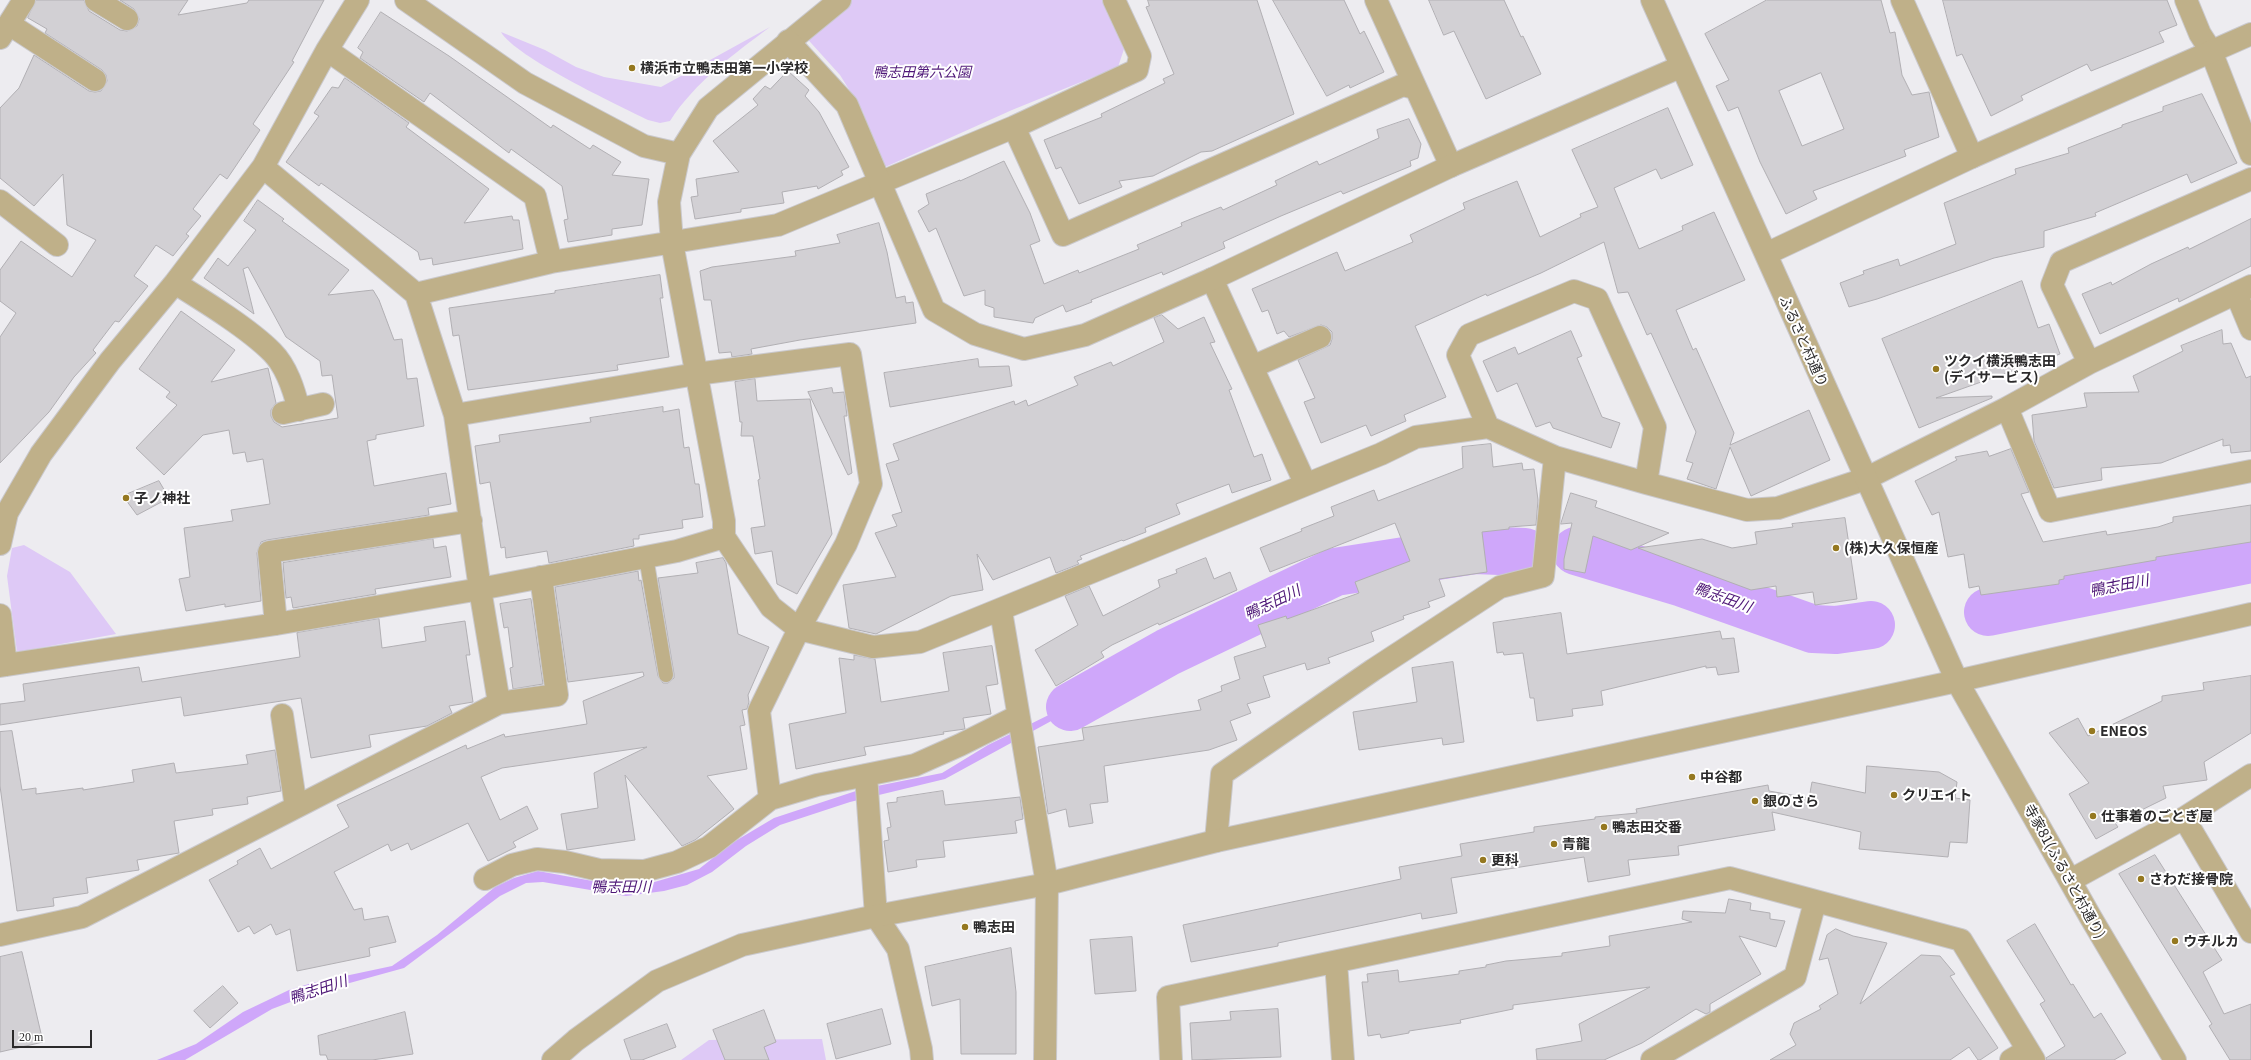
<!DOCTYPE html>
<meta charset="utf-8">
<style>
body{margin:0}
#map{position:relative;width:2251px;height:1060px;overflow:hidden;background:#edecf0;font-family:Georgia,serif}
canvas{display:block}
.scale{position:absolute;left:12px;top:1030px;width:80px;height:18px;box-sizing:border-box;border:2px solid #2b2a2b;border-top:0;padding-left:5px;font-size:12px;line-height:14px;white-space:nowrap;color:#2b2a2b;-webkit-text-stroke:3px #fff;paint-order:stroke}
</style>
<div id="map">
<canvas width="2251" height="1060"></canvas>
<div class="scale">20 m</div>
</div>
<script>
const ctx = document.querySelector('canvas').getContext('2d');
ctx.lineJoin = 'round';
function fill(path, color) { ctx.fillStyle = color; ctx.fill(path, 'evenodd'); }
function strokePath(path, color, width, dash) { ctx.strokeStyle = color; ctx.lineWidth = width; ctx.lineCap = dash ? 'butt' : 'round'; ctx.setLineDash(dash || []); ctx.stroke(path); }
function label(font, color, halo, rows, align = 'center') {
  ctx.font = font + ' Georgia,"Noto Sans JP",serif'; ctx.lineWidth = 4; ctx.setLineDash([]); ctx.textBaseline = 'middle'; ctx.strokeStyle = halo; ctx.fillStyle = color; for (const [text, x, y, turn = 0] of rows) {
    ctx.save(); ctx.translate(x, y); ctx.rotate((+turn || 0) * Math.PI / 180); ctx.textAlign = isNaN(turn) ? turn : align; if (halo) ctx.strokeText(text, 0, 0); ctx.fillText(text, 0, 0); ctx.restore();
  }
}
const green = new Path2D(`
 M845,0H1103L1124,49L1118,67L1012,110L883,168L863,112L840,75L802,33Z
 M770,27C734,54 695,82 670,121L660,123L648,120C618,105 515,57 501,32L545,50L576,67L604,77L661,87Z
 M24,545L70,572L116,634L17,652L7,576L12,548Z
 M822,1039L826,1060H681L709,1040Z`);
const water = new Path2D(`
 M1126,672L1130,678L945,779L850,802L780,825L746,846L712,872L687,885L664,891L626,896L543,882L526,883L500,896L404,968L317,992L272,1009L185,1060H157L196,1044L243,1012L289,990L312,983L392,966L437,935L495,887L514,878L538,871L609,884L651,883L699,869L732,843L774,818L862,789L942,773L988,745L1081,699Z`);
const river = new Path2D(`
 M1576,551L1683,583L1813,629L1836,630L1871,625
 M1988,612L2251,559
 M1070,707L1168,652L1335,572L1475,550L1525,552`);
const building = new Path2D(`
 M36,0H84L89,11L120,30L127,31L137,26L139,19L134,9L120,0H188L178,15L247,3L249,0H324L292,61L294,62L253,124L260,130L227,179L220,174L193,209L201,216L186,234L189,236L173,256L156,245L134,276L148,286L119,322L115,321L93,350L96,353L74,377L49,412L0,463V337L16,313L0,301V270L21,241L72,277L96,240L67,225L63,174L34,206L0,178V108L19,88L34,55L89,91L95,92L101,91L107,81L106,75L102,70L45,33L47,29L28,18Z
 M1148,0H1257L1294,114L1212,151L1201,152L1153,176L1119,181L1122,187L1079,204L1061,167L1056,169L1044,140L1102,117L1101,114L1165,83L1163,79L1174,74L1146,7L1149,6Z
 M1273,0H1344L1360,34L1364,31L1384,72L1350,88L1349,85L1327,96Z
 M1429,0H1504L1521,37L1523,36L1541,74L1486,99L1454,31L1444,35Z
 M1767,0H1881L1890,33L1895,32L1902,75L1912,95L1929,92L1939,137L1904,150L1906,156L1813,191L1817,199L1786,214L1760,162L1738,107L1728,111L1716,86L1729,80L1705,34ZM1821,73L1844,129L1802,146L1779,91Z
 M1943,0H2167L2177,25L2159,32L2164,42L2091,71L2087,64L2021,96L2023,100L1991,116L1962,54L1957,56Z
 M381,12L449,56L551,128L553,125L590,149L593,145L621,162L612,175L649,179L642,225L612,229V235L568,242L564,220L568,219L562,186L511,149L509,153L430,93L424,102L360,58L363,52L358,48Z
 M788,71L809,90L805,96L819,112L849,167L841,171L843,175L818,189L817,186L782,192L784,203L741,209V212L695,219L691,197L698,196L696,179L739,172L713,141L758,105L753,99L765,86L770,89Z
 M345,78L409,123L406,127L489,189L464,223L512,216L513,220H519L523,249L433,265L432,258L420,260L418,252L321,183L319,186L286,162L319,116L314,113L332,87L338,88Z
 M2202,94L2237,163L2191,183L2187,174L2095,213L2096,216L2044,231V247L1994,258L1877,299L1849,307L1840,283L1864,274L1863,271L1898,259L1900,266L1956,244L1944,203L2016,174L2015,169L2069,153L2068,148L2122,127V125L2163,111V107Z
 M1668,108L1693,165L1661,179L1656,169L1614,188L1639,249L1683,230L1682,226L1714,212L1745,280L1676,310L1693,350L1696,348L1734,433L1730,445L1809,410L1830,460L1751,496L1730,447L1716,489L1687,479L1693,463L1686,461L1696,432L1651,333L1647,335L1628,292L1618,293L1604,242L1541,273L1487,296L1486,294L1415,326L1446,397L1404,415L1406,421L1371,436L1366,425L1321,443L1304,402L1315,398L1298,360L1330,345L1332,339V332L1327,327L1321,325L1289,337L1284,331L1277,334L1268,310L1262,312L1252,289L1337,252L1345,271L1413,242L1410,235L1465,209L1463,203L1517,181L1540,237L1581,217L1580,214L1598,207L1572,150Z
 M1409,119L1421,144L1418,158L1410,161L1411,166L1343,194L1341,191L1281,216L1223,242L1225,248L1163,275L1162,272L1091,300L1092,302L1066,312L1063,305L1035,318L1033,323L994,317V308L985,305V290L964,296L936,228L929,232L918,211L929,204L926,194L960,180V181L1004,161L1030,213L1040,241L1030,245L1044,284L1078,270L1079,273L1139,249L1137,245L1182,226L1181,223L1221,207L1223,210L1277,185L1275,181L1317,161L1319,165L1379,138L1377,130Z
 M258,200L284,219L282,221L349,270L328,295L373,290L379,300L394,340L402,339L407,379L417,378L424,426L376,435V439L367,441L374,486L446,473L451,504L428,508L429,515L267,540L261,542L257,553L261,601L225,607V604L186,611L179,579L190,577L184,528L233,521L231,510L270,504L263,459L247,462L245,452L233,454L229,430L203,435L164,475L136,448L177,405L166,397L170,392L139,369L181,311L235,350L211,382L268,368L276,403L271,410V416L274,422L282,427L338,418L332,375L322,376L320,361L286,337L248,267L243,269L254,314L204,278L218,258L228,266L256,230L244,221Z
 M2251,219V266L2179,302L2178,298L2100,334L2082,294L2111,282L2112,285L2151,264L2188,247L2189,249Z
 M879,223L887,252L896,298L905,296L906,303L913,302L916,323L800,340L751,349L752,354L732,357L731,352L719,353L711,300H704L700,271L712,267L796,256L795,251L840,243L837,235Z
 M660,275L663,298H660L669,357L617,365L618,370L468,390L459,335L453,336L449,308L555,293V291Z
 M2022,281L2038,328L2049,324L2060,354L1936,398L1992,396V398L1919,428L1882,339Z
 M1162,315L1178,329L1204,317L1215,342L1210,343L1232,389L1229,390L1254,457L1262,454L1271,480L1232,493L1229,484L1176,504L1180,514L1145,528L1146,532L1123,541L1122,540L1080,556L1082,559L1077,561L1079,564L1056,573L1050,557L993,580L977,554L983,590L951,596L876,634L849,628L843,585L896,577L875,533L897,526L892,515L902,512L886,464L899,460L893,444L1014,401L1015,405L1026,400L1028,406L1078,385L1074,377L1111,362L1113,366L1164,342L1154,318Z
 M2222,330L2223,344L2231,343L2246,378L2251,376V451L2231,453L2230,445L2223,446V439L2161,463L2101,468L2102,480L2054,488L2034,441L2032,415L2087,407L2084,393L2139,392L2133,376L2183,351L2181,346Z
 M1571,331L1582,356L1577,358L1602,417L1620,423L1611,448L1553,428L1550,422L1536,427L1517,383L1497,392L1483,361L1515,347L1518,354Z
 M978,359L979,367L1009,366L1012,386L890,407L884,373Z
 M755,379L757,401L810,399L832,534L797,594L777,584L772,551L755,554L751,528L765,526L758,480L760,479L753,436H741L742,422H740L735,382Z
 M832,388L833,393L844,392L847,416H844L852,473L848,475L808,392Z
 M663,407V412L679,409L684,448L689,447L695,484H699L703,517L682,520L683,528L639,535V539H633L634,546L549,563L547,551L506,558L505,547L501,548L490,482L480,484L475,446L500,442L499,435L591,422L590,418Z
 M1491,444L1493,467L1522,463L1523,470L1534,469L1538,500L1536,525L1509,527V529L1482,532L1487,572L1439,579L1445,596L1428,602L1430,607L1403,616L1404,619L1371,632L1374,641L1328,658L1330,663L1307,670L1305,663L1263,676L1270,697L1247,704L1251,713L1230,721L1237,740L1209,750L1104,766L1108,802L1090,804L1093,823L1069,827L1066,809L1048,814L1038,747L1084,740L1082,728L1201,710L1198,700L1222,691L1221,686L1240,679L1234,657L1266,647L1258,625L1286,616L1287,619L1359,593L1355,582L1410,561L1395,523L1270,572L1260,548L1302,531L1301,529L1334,516L1331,507L1374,490L1378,501L1463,468L1462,447Z
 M2011,449L2029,492L2021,494L2043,542L2106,531L2107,535L2158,527L2173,522V517L2251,505V542L2156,557V560L2064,576V579L2059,580V584L1981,595L1979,586L1969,588L1964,554L1948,557L1939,512L1932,515L1915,481L1957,460L1955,457L1987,451L1989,456Z
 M159,481L169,498L137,515L123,496Z
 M1571,493L1597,501L1595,507L1669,533L1631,550L1593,536L1585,573L1564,569V559L1572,523L1561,524Z
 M1845,518L1857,599L1815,605L1813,592L1777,597L1776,586L1751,590L1638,548L1702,539L1732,548L1757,544L1755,532L1793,527L1792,524Z
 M433,539L434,548L446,546L451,577L375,589L376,594L293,608L291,597L286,598L283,563Z
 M723,558L726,563L738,634L769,647L748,695L749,702L747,709L742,710L745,725L740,726L747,769L707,776L734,809L695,840L682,846L625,775L635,840L567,850L561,814L598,808L594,773L647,747L502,768L481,777L500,820L527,806L538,829L513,842L516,847L488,861L468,823L411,850L408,843L391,851L388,844L334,872L354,910L362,908L364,920L388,916L396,942L369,948L370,956L297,971L290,929L276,935L271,924L254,934L249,926L238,932L209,880L238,864L237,861L260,848L271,869L349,827L337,805L466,745L467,749L504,734L505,737L587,724L583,701L644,676L643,672L568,682L555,587L638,571L639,581L641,580L658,676L663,683H668L674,678V674L658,578L698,573L696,563Z
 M1206,558L1214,579L1230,572L1237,590L1159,625L1158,623L1112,645L1101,652L1104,657L1056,686L1035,650L1078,625L1065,596L1089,586L1103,616L1160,587L1158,580L1177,573L1176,570Z
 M531,599L543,684L513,689L510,668L513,667L508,627L504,628L500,604Z
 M1561,613L1567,654L1720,631L1722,639L1734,638L1739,672L1718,675L1716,667L1706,668V666L1601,691L1603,705L1572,709L1573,716L1537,721L1534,698H1530L1523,653L1504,655L1503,652L1497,653L1493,623Z
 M379,619L382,648L426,641L424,627L465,621L470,655H466L473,702L449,706L452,713L427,726L369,735L371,747L311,758L301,698L184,716L181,697L0,725V704L25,701L23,684L139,667L142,682L300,657L297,633Z
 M992,646L998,684L986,686L991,714L963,718L965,729L943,732L944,734L864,747L866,755L796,769L789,724L846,713L839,658L854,660V655L875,659L881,702L949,691L943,653Z
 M1453,662L1464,742L1443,745L1442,738L1359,750L1353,712L1417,702L1412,668Z
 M2251,676V733L2204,762L2207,780L2163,786L2166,798L2115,823L2118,827L2096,839L2069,794L2089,783L2049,733L2078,718L2088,736L2162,701V696L2204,690L2203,683Z
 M12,731L22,790L36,788V794L83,788V790L134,782L132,770L174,763L176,773L248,764L246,755L275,750L281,791L247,797L248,804L212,809L213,815L174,821L179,853L137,860L139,870L86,878L88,893L53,898L54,906L17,911L0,786V732Z
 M1867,766L1939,772L1957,782L1955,798L1970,800L1967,843L1950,842L1948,857L1859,849L1861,832L1772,812L1775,830L1678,846L1679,855L1628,860L1630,875L1588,882L1584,857L1451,878L1457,913L1422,919L1421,913L1278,943V946L1191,962L1183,925L1401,879L1399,867L1462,856L1460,844L1534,832V827L1595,819V817L1637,813L1636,809L1768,785L1769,791L1809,798L1812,782L1865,793Z
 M943,791L945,805L1020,797L1023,819L1015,821L1017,833L943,841L945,857L916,860L917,867L888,872L884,841L889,840L887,828L891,827L887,803L897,802V798Z
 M2155,855L2222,960L2203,972L2224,1014L2251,1004V1060H2230L2209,1026L2212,1024L2119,874Z
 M1729,899L1751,903L1750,910L1770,913V919L1785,921L1776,947L1739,936L1761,974L1710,1004V1012L1706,1014L1696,1009L1642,1043L1604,1060H1537L1536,1049L1582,1041L1579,1024L1650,987L1513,1005V1009L1460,1020L1461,1023L1409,1031V1033L1381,1038L1380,1034L1368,1036L1362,982H1368L1367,974L1398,970L1399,982L1459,974V971L1486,967V965L1506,961L1562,956V953L1610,946L1609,936L1692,922L1682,919L1683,911L1725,913Z
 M2035,924L2071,985L2073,984L2094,1018L2101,1013L2126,1053L2114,1060H2046V1058L2065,1046L2040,1004L2045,1001L2007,941Z
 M1836,929L1853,936L1887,943L1860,1004L1921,955L1940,956L1955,974L1950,976L1998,1048L1980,1060H1978L1969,1047L1950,1060H1770L1796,1045L1790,1034L1794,1023L1821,1009L1819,1006L1838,994L1828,958L1819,960L1827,935Z
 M1132,937L1136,991L1095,994L1090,940Z
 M1011,948L1016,992V1054H961L960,999L932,1006L925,967Z
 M22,952L43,1042L0,1052V957Z
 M223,986L238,1003L210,1028L194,1011Z
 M882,1009L891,1044L836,1059L827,1024Z
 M1278,1009L1281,1057L1192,1060L1190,1023L1231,1020L1230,1012Z
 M764,1010L776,1042L764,1047L769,1060H725L713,1030Z
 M405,1012L413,1054L372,1060H328L326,1055H320L318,1036Z
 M667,1024L676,1047L642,1060H631L624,1040Z`);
const service = new Path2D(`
 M646,557L666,675`);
const minor = new Path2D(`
 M96,0L127,19
 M406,0L525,83L644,146L679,154
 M840,0L708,108L679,154L669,202L672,243L724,521V537L771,607L799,629L873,647L920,642L1381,454L1416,437L1488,427L1555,457L1646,483L1747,510L1778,508L1865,479L2007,408L2089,363L2251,286
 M1376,0L1451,166
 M1902,0L1972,157
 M2186,0L2200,34L2211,51L2251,154
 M9,24L95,80
 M0,38L24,0
 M327,50L535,196L551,262
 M1014,127L1063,235L1403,85L1415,88
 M0,201L57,245
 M1212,279L1305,483
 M175,283C204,301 248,328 272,352C287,367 294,390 299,410
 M2236,293L2251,329
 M416,294L551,262L778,225L1014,127L1137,70L1140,56L1114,0
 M2089,363L2052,285L2061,262L2251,179
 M1252,367L1320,337
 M2007,408L2050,511L2251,471
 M283,413L323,404
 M455,415L696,374L850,354L871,484L846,544L799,629L759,711L770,799
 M1488,427L1458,355L1469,335L1574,291L1597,299L1655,427L1646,483
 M0,544L7,513L41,454L110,361L175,283L263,167L327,50L358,0
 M1001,611L1047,884
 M0,615L6,665
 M276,624L269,552L471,521
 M0,666L276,624L480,589L677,551L724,537
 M499,703L557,695L541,577
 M282,715L296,807
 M866,775L876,916L898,949L921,1049L922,1060
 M2251,775L2184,818L2251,932
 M1216,841L1222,774L1373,670L1500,587L1543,576L1555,457
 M485,879L512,865L537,859L565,862L599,870L644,871L677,862L709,847L770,799L817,785L915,765L960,745L1018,716
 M2071,880L2184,818
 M0,935L82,917L499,703L480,589L455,415L416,294L263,167
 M1336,962L1343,1060
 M1171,1060L1168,997L1730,878L1961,940L2034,1060
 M1652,1060L1795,977L1815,902
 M2011,1060L2028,1050`);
const tertiary = new Path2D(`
 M1652,0L1957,681L2091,918L2175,1060
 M788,41L847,105L934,310L975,334L1024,349L1085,335L1212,279L1451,166L1680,67
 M1766,254L1972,157L2251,34
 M553,1060L576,1040L657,981L742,945L876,916L1047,884L1216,841L1957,681L2251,614
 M1045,1060L1047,884`);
const markers = [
 [632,68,4,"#957820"],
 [1936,369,4,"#957820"],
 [126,498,4,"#957820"],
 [1836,548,4,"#957820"],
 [2092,731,4,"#957820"],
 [1692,777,4,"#957820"],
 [1894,795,4,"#957820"],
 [1755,801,4,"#957820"],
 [2093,816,4,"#957820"],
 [1604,827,4,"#957820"],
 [1554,844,4,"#957820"],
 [1483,860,4,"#957820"],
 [2141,879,4,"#957820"],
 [965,927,4,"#957820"],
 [2175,941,4,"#957820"]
];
const poiNames = [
 ["横浜市立鴨志田第一小学校",640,68],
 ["ツクイ横浜鴨志田",1944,361],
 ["(デイサービス)",1944,377],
 ["子ノ神社",134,498],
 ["(株)大久保恒産",1844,548],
 ["ENEOS",2100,731],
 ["中谷都",1700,777],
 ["クリエイト",1902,795],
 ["銀のさら",1763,801],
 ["仕事着のごとぎ屋",2101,816],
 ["鴨志田交番",1612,827],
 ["青龍",1562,844],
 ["更科",1491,860],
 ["さわだ接骨院",2149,879],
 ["鴨志田",973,927],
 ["ウチルカ",2183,941]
];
const parkNames = [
 ["鴨志田第六公園",922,72]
];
const streetNames = [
 ["ふるさと村通り",1804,341,66],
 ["寺家81(ふるさと村通り)",2065,871,61]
];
const waterNames = [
 ["鴨志田川",2119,585,-11],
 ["鴨志田川",1723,597,20],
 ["鴨志田川",1272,602,-26],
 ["鴨志田川",621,886],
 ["鴨志田川",318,989,-18]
];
fill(green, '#dec9f6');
fill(water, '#cfa7fa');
strokePath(river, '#cfa7fa', 48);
fill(building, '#d2d0d4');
strokePath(building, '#b1afb3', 1);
strokePath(service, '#cac9cd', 16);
strokePath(minor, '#cac9cd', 24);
strokePath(tertiary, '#cac9cd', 24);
strokePath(service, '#bfb089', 14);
strokePath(minor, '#bfb089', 22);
strokePath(tertiary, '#bfb089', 22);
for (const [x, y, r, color] of markers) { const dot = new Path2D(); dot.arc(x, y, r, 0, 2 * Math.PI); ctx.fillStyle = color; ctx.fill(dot); strokePath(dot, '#fff', 1.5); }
label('bold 14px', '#2b2a2b', '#fff', poiNames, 'left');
label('italic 14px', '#4f1878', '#fff', parkNames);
label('14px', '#2b2a2b', '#fff', streetNames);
label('italic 15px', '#4e1777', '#fff', waterNames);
</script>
